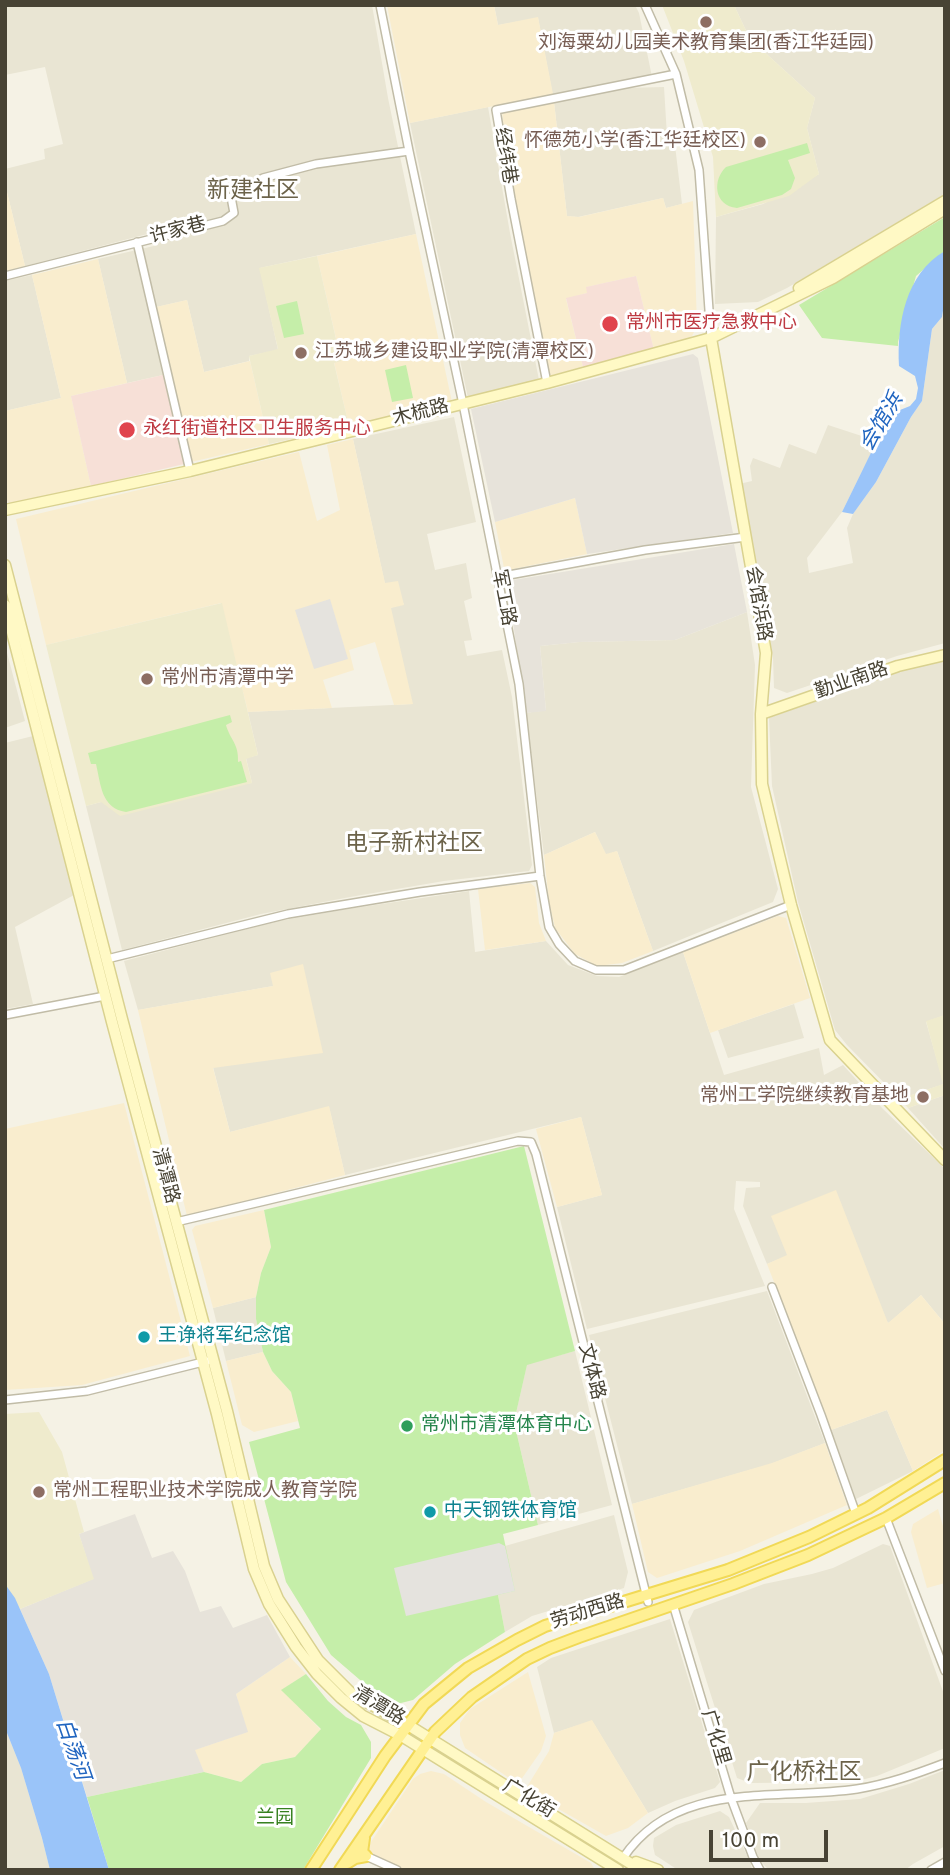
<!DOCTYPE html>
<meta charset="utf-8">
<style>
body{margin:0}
#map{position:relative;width:950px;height:1875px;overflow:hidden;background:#f5f2e5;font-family:Overpass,sans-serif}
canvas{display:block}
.frame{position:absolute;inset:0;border:7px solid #484334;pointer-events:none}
.scale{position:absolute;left:709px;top:1830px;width:119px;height:32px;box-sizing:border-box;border:4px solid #484334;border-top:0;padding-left:9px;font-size:21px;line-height:24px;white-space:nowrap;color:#484334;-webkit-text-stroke:5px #fff;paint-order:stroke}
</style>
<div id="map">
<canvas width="950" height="1875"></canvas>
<div class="frame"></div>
<div class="scale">100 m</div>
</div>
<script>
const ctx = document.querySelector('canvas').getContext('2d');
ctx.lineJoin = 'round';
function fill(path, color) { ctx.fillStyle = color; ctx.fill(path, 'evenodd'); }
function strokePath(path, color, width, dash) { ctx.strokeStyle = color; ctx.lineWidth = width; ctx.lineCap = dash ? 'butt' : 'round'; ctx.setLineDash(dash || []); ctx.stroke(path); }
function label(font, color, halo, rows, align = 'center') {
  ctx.font = font + ' Overpass,"Noto Sans SC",sans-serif'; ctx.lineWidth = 6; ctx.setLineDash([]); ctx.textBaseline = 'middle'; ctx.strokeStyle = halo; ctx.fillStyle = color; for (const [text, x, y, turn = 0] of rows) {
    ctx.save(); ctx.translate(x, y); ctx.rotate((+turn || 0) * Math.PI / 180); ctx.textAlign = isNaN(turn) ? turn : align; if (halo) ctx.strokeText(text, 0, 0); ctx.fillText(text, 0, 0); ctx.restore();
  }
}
const residential = new Path2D(`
 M5,5H372L388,98L416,234L260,268L278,350L249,356V361L204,372L187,300L148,309L163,375L127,383L98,259L158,245L155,232L25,266L5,184V169L45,159L44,149L63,144L45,67L5,75Z
 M494,5H635L639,13L652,77L623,83L624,88L664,87L667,136L674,137L682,204L666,208L663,198L578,217L567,216L554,102L538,18L498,25Z
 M734,5H945V194L787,288L758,302L715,304L716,217L763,204L819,174L807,128L815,98L750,39Z
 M488,107L510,233L539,380L468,398L410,123Z
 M32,275L61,398L5,411V281Z
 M945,298V643L897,656L787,693L774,688L773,658L761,584L739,484L752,481L750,466L753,458L780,468L789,444L816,454L828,425L877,441L842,512L807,558L809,573L853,563L847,528L853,514L876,482L911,417L922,401L932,329L942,317Z
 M454,417L476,522L427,534L435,570L466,563L472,598L464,601L472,640L464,641L467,656L502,650L512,697L518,747L532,865L529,871L444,881L350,897L261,914L122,950L86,806L101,802L252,783L246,758L258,755L248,712L412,704L390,608L404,604L385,584L353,439Z
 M747,612L755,665L751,787L778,889L773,902L653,951L617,851L606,855L595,832L544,855L526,713L546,710L540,646L579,642L675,640Z
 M5,645L25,721L5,728Z
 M945,661V1015L926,1022L944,1084L900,1099L847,1045L835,1030L798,902L772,786L769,718L897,672Z
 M33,736L74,895L15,927L33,1004L5,1009V743Z
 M469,891L475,952L546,941L568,965L597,976L619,977L683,952L724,1075L819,1048L824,1075L843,1065L883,1109L945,1169V1324L921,1295L889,1323L787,1256L767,1264L743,1206L746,1188L760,1187V1182L736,1181L734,1209L765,1286L587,1329L557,1207L602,1195L581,1117L345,1175L329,1107L230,1132L213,1067L273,986L138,1010L124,961L278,921L348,909Z
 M794,1004L804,1038L728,1058L718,1030Z
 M945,1095V1149L908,1108Z
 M767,1291L825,1443L771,1464L632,1504L589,1335Z
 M256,1297V1319L263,1352L226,1361L213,1308Z
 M575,1351L612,1505L538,1525L514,1422L527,1364Z
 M887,1410L913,1471L856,1499L831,1430Z
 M614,1515L628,1572L624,1588L532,1616L505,1632L498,1595L515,1591L505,1546Z
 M883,1544L890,1546L945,1697V1748L877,1776L853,1782L750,1783L737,1778L688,1622L694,1610L764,1584L812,1574L833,1568Z
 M670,1619L720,1782L715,1788L675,1801L648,1813L592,1721L554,1733L537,1667L551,1658Z
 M5,1728L21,1768L42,1838L50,1870H5Z
 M945,1770V1846L913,1864L905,1870H769L760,1861L746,1823L760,1803H806L860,1799L909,1784Z
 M720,1811L729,1817L751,1864L752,1870H678L655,1855L653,1846L654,1838L676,1825Z`);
const commercial = new Path2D(`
 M387,5H494L498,25L538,17L553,94L410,123Z
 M554,102L567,216L579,217L663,198L666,208L693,201L697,326L691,338L654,350L636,276L587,287V293L566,299L583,367L549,376L514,200L502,113L503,111Z
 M5,184L25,266L5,271Z
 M416,234L452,402L349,426L334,362L341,360L317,256Z
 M98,259L127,383L71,396L91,486L13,505L5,500V411L61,398L32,275Z
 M187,300L204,372L250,361L269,444L191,462L156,307Z
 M353,439L385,583L398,581L404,605L391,608L413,704L394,705L375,642L349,650L354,670L323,680L332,708L248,712L221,603L46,645L16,519L299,452L317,521L340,510L327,445Z
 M575,498L587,554L508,570L504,568L495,522Z
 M595,832L606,854L617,851L653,951L622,963L597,966L575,954L555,928L549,902L544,855Z
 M530,883L535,887L539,923L546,941L485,950L478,889Z
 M778,916L786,918L810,998L710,1033L683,952Z
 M303,964L323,1053L213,1068L230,1132L329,1106L345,1175L187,1216L138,1010L273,986L270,973Z
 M124,1103L190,1356L82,1385L5,1390V1129Z
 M581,1117L602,1195L557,1207L536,1129Z
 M836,1190L888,1323L921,1295L945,1324V1450L913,1471L887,1410L831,1430L767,1264L787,1255L771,1216Z
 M264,1210L271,1247L261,1273L256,1297L213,1308L192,1230L195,1226Z
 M263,1352L272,1371L291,1392L298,1421L254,1432L242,1425L226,1361Z
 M825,1443L847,1505L740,1551L657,1578L648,1572L632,1504L772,1463Z
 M938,1509L945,1533V1583L927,1588L911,1532L913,1524Z
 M290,1657L306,1674L282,1690L321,1730L295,1757L262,1764L241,1782L204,1772L194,1750L247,1732L236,1694Z
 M528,1672L546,1736L541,1751L518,1784L465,1748L460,1735V1723L470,1709Z
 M592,1720L648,1813L628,1828L606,1836L525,1790L549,1751L554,1733Z
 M431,1771L444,1774L486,1802L591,1863L595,1870H402L370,1857L367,1848L413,1779L420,1774Z`);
const industrial = new Path2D(`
 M693,354L698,358L733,533L587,554L575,498L495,522L471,409Z
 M734,544L747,612L675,640L579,642L540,646L546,711L526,713L507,581Z
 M135,1514L152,1558L173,1551L185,1571L200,1612L221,1606L233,1628L267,1615L290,1657L236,1694L248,1732L195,1750L204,1772L87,1797L49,1674L20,1609L93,1579L79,1534Z`);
const education = new Path2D(`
 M662,5H734L750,39L815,98L807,128L819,174L789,196L716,217L713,157L684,61Z
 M317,256L341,361L334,363L349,426L269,444L249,356L278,349L259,268Z
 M222,603L258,755L246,759L252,783L120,816L101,802L86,806L46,645Z
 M945,1015V1095L908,1108L900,1099L943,1084L926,1021Z
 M39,1412L62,1452L84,1532L79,1534L94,1579L20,1609L5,1584V1414Z`);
const medical = new Path2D(`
 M636,276L654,350L583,367L566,298L587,293L586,287Z
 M163,375L184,464L91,486L71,396Z`);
const green = new Path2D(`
 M807,143L810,153L788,160L795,178L791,189L782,195L737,208C714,206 712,180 726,167Z
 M945,217V251L916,276L898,342V346L822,338L799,305Z
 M297,301L304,334L284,338L276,306Z
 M406,365L413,398L392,402L385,370Z
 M230,715L232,722L226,725C230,740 239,743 238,762L241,761L247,782L126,812C101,808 101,785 96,764H91L88,753Z
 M524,1146L575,1351L527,1365L514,1422L538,1525L503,1534L515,1591L498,1595L505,1632L455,1664L413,1700L393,1705L367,1686L331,1655L286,1582L249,1442L300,1428L291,1392L272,1371L263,1352L256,1319V1297L261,1273L271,1247L264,1210Z
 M306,1674L328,1701L346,1717L361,1725L371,1742V1758L303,1870H109L87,1797L204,1772L241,1782L262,1764L295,1757L321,1729L281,1690Z`);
const parking = new Path2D(`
 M330,599L348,659L314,669L295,610Z
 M499,1543L505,1546L515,1591L406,1616L394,1568Z`);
const water = new Path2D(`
 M945,251V298L942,317L932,329L922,401L911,417L876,482L853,514L842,512L886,422L895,412L910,406L916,399L918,388L915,376L899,366C897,324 905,274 945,251Z
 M5,1584L15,1598L49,1674L109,1870H50L42,1838L21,1768L5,1728Z`);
const street = new Path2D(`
 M380,5L409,151L463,404L519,684L540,876L549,927L559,944L575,961L596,970H624L791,905
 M645,5L676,74L699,170L711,338
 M137,242L190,471
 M5,276L223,221L234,213L231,197L263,178L316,164L409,151
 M547,383L511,199L496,110L676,74
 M498,577L645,550L746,537
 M107,959L288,914L420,892L540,876
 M5,1015L105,996
 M176,1222L518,1141L531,1142L536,1154L648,1602
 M772,1287L821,1415L856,1514
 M5,1400L87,1391L207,1361
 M886,1518L945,1671
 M673,1604L731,1798L753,1857L760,1870
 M366,1856L397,1870
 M623,1858C676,1779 776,1801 857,1789C888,1784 916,1774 945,1763
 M931,1870L945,1862`);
const secondary = new Path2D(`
 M799,288L945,201
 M711,338L766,653L761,714L762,784L791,905L830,1040L945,1160
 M5,510L190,471L312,441L547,383L711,338L833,278L945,209
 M5,565L122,1019L227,1411L264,1566L278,1599L318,1660L352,1694L408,1725L641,1870
 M5,605L112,1022L217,1414L254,1569L269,1604L296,1647L317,1674L341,1698L363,1716L400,1735L618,1870
 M761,714L898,666L945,655
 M636,1862L658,1870`);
const primary = new Path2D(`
 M347,1863L355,1858L366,1856L362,1852L364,1838
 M311,1870L385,1756L424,1704L468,1668L517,1640L545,1626L728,1570L809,1537L868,1508L945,1460
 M340,1870L435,1732L472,1697L527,1659L550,1648L579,1637L733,1584L808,1555L886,1518L945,1483`);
const markers = [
 [706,22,7,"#8d6e63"],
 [760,142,7,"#8d6e63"],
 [610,324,9,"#e0444e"],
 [301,353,7,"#8d6e63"],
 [127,430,9,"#e0444e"],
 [147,679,7,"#8d6e63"],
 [923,1097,7,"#8d6e63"],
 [144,1337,7,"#0f9aa8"],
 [407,1426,7,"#2e9e5b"],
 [39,1492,7,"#8d6e63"],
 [430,1512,7,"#0f9aa8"]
];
const educationNames = [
 ["刘海粟幼儿园美术教育集团(香江华廷园)",706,44,"center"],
 ["怀德苑小学(香江华廷校区)",746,142,"right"],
 ["江苏城乡建设职业学院(清潭校区)",315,353],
 ["常州市清潭中学",161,679],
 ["常州工学院继续教育基地",909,1097,"right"],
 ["常州工程职业技术学院成人教育学院",53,1492]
];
const streetNames = [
 ["经纬巷",504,156,81],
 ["许家巷",178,232,-14],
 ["木梳路",421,414,-14],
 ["军工路",502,598,79],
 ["会馆浜路",757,604,80],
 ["勤业南路",852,682,-19],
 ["清潭路",164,1176,75],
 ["文体路",590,1372,76],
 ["劳动西路",588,1613,-17],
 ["清潭路",378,1707,31],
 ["广化里",714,1738,73],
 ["广化街",528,1800,31]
];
const healthNames = [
 ["常州市医疗急救中心",626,324],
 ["永红街道社区卫生服务中心",143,430]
];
const cultureNames = [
 ["王诤将军纪念馆",158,1337],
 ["中天钢铁体育馆",444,1512]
];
const leisureNames = [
 ["常州市清潭体育中心",421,1426]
];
const parkNames = [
 ["兰园",275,1819]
];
const waterNames = [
 ["会馆浜",883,423,-59],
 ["白荡河",71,1750,71]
];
const quarterNames = [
 ["新建社区",253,192],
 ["电子新村社区",414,845],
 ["广化桥社区",804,1774]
];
fill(residential, '#e9e5d3');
fill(commercial, '#f9edce');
fill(industrial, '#e7e3da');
fill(education, '#efebcd');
fill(medical, '#f7e0d7');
fill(green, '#c5eea9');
fill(parking, '#e5e3de');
fill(water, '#9ac4f9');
strokePath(street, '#c1bca7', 10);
strokePath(secondary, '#d9d18f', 13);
strokePath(primary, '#f1d956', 14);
strokePath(street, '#fff', 7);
strokePath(secondary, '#fff9c5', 10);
strokePath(primary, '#fff094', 10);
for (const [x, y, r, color] of markers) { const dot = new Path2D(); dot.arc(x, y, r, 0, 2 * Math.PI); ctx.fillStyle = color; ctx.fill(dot); strokePath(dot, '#fff', 2.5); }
label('19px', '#785e54', '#fff', educationNames, 'left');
label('19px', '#484334', '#fff', streetNames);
label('19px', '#be3a42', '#fff', healthNames, 'left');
label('19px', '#0d838f', '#fff', cultureNames, 'left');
label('19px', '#27864d', '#fff', leisureNames, 'left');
label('19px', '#378120', '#fff', parkNames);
label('italic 21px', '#2065c0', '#fff', waterNames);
label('23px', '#6c634a', '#fff', quarterNames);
</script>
